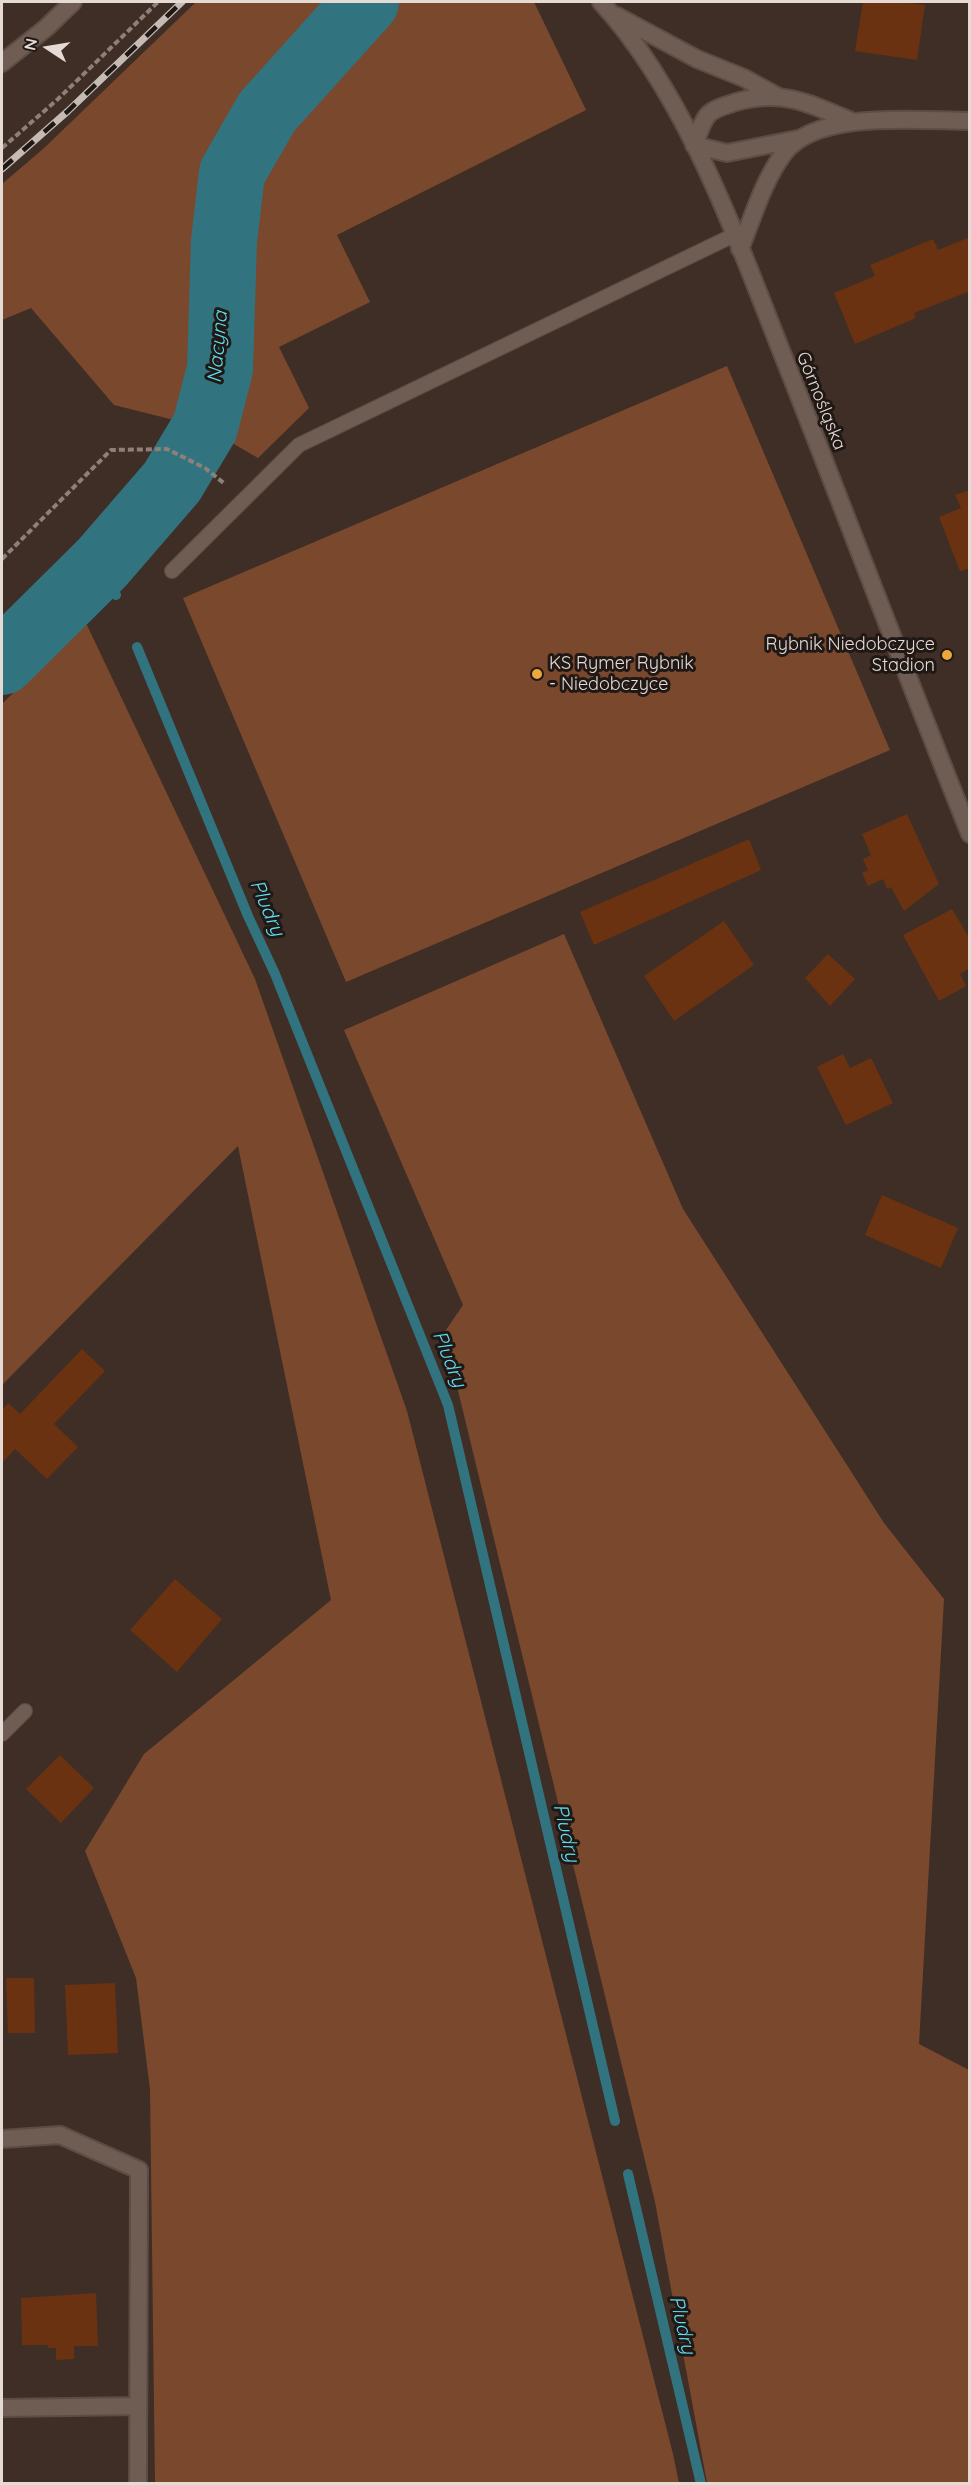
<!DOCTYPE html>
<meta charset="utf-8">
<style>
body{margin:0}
#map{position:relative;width:971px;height:2485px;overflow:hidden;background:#3f2e26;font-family:Quicksand,sans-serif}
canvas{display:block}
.frame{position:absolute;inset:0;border:3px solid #e5dad4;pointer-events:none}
.north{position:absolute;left:18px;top:18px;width:60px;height:60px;-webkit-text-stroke:4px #201815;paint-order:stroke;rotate:282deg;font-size:16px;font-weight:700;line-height:24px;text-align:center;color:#e5dad4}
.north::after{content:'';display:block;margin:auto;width:21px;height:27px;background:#e5dad4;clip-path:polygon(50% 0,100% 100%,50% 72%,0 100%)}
</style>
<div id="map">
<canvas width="971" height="2485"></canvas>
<div class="frame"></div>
<div class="north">N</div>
</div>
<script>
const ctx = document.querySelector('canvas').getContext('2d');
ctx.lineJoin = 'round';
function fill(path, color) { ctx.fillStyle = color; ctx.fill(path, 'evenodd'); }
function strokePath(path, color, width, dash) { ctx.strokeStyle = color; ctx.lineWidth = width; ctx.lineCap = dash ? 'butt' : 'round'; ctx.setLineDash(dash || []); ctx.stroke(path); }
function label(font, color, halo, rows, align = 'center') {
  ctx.font = font + ' Quicksand,sans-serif'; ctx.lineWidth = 6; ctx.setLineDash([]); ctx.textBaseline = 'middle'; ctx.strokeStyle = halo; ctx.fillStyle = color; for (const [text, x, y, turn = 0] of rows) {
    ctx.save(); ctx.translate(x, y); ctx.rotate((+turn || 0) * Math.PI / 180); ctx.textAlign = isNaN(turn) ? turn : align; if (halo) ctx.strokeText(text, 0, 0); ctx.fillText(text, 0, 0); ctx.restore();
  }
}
const green = new Path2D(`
 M196,2H342L257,94L222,159L202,368L182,422L114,405L31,308L2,320V184L43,149Z
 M389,2H534L586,110L337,235L370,302L279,347L309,408L258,458L220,436L234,375L245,172L311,79Z
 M727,366L890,750L346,982L183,598Z
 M85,621L255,979L407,1411L673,2454L679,2483H155L150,2089L136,1978L85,1851L144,1754L331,1600L238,1146L2,1385V704Z
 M564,934L683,1209L884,1523L944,1599L919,2044L969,2070V2483H707L655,2202L444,1333L463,1305L344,1030Z`);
const stream = new Path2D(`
 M102,563L116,595
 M137,647L248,916L275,974L448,1405L615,2121
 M628,2174L701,2484`);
const river = new Path2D(`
 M2,662L102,563L172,482L205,427L220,369L224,241L232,173L267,112L366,2`);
const building = new Path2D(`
 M863,2H901L925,5L917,60L855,51Z
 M970,237V291L914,313L916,318L855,344L834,293L875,276L870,265L933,239L938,250Z
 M970,490V568L960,571L939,517L961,508L955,495Z
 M907,814L939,884L904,911L891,887L887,889L883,879L868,886L862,873L868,870L863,859L871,855L862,834Z
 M749,839L761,870L594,945L580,912Z
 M952,909L970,939V968L960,974L966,986L939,1001L903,935Z
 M724,921L754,965L674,1021L644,976Z
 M828,954L855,979L830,1006L805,978Z
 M843,1054L850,1068L871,1058L893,1103L846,1125L817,1067Z
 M882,1195L958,1228L941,1268L865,1235Z
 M82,1349L105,1371L54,1424L78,1447L47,1479L15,1449L2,1463V1410L8,1403L20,1414Z
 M175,1579L222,1619L177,1672L130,1630Z
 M60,1755L94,1788L61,1823L26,1789Z
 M6,1978H34L35,2033H8Z
 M115,1983L118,2053L68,2055L65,1985Z
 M96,2293L98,2346H74V2359L56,2360V2348H48V2345H22L21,2298Z`);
const path = new Path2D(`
 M2,148L58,99L158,2
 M2,559L111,450L167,449L205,468L225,484`);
const service = new Path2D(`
 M172,571L299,445L734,235
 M2,1734L25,1711`);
const minor = new Path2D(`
 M2,63L46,28L73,2
 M2,2139L60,2135L139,2170L138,2484
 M2,2408L138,2406`);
const tertiary = new Path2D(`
 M601,2C689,98 738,243 786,363C848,520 907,677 970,834
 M617,16L697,59L744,78L777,96
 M694,145C698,136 703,118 710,113C717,107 728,105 736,102C782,89 809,103 851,121
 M694,145L727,153L798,139
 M740,249C753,217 763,181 784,153C818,109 919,121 970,121`);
const rail = new Path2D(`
 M2,169L68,111L182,2`);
const markers = [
 [947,655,6,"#eda83c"],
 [537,674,6,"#eda83c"]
];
const streetNames = [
 ["Górnośląska",821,401,68]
];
const poiNames = [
 ["Rybnik Niedobczyce",935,645],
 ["Stadion",935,666],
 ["KS Rymer Rybnik",549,664,"left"],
 ["- Niedobczyce",549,685,"left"]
];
const waterNames = [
 ["Nacyna",218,347,-85],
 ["Pludry",267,908,67],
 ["Pludry",449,1359,68],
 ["Pludry",566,1833,77],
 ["Pludry",682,2325,77]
];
fill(green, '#7a482d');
strokePath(stream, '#31747f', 10);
strokePath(river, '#31747f', 66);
fill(building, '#6a3210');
strokePath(service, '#5b4d45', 16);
strokePath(minor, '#5b4d45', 20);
strokePath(tertiary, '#5b4d45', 20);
strokePath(path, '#8e8078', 4, [6, 3]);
strokePath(service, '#6f5c52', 14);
strokePath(minor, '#6f5c52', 16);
strokePath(tertiary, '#6f5c52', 16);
strokePath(rail, '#c6bab4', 7);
strokePath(rail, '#201815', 4.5, [14]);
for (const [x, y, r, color] of markers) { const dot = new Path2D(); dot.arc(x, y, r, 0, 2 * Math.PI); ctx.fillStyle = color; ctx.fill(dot); strokePath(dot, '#201815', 2); }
label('18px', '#e5dad4', '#201815', streetNames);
label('18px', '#e5dad4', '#201815', poiNames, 'right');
label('italic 20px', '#5edff5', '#201815', waterNames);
</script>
